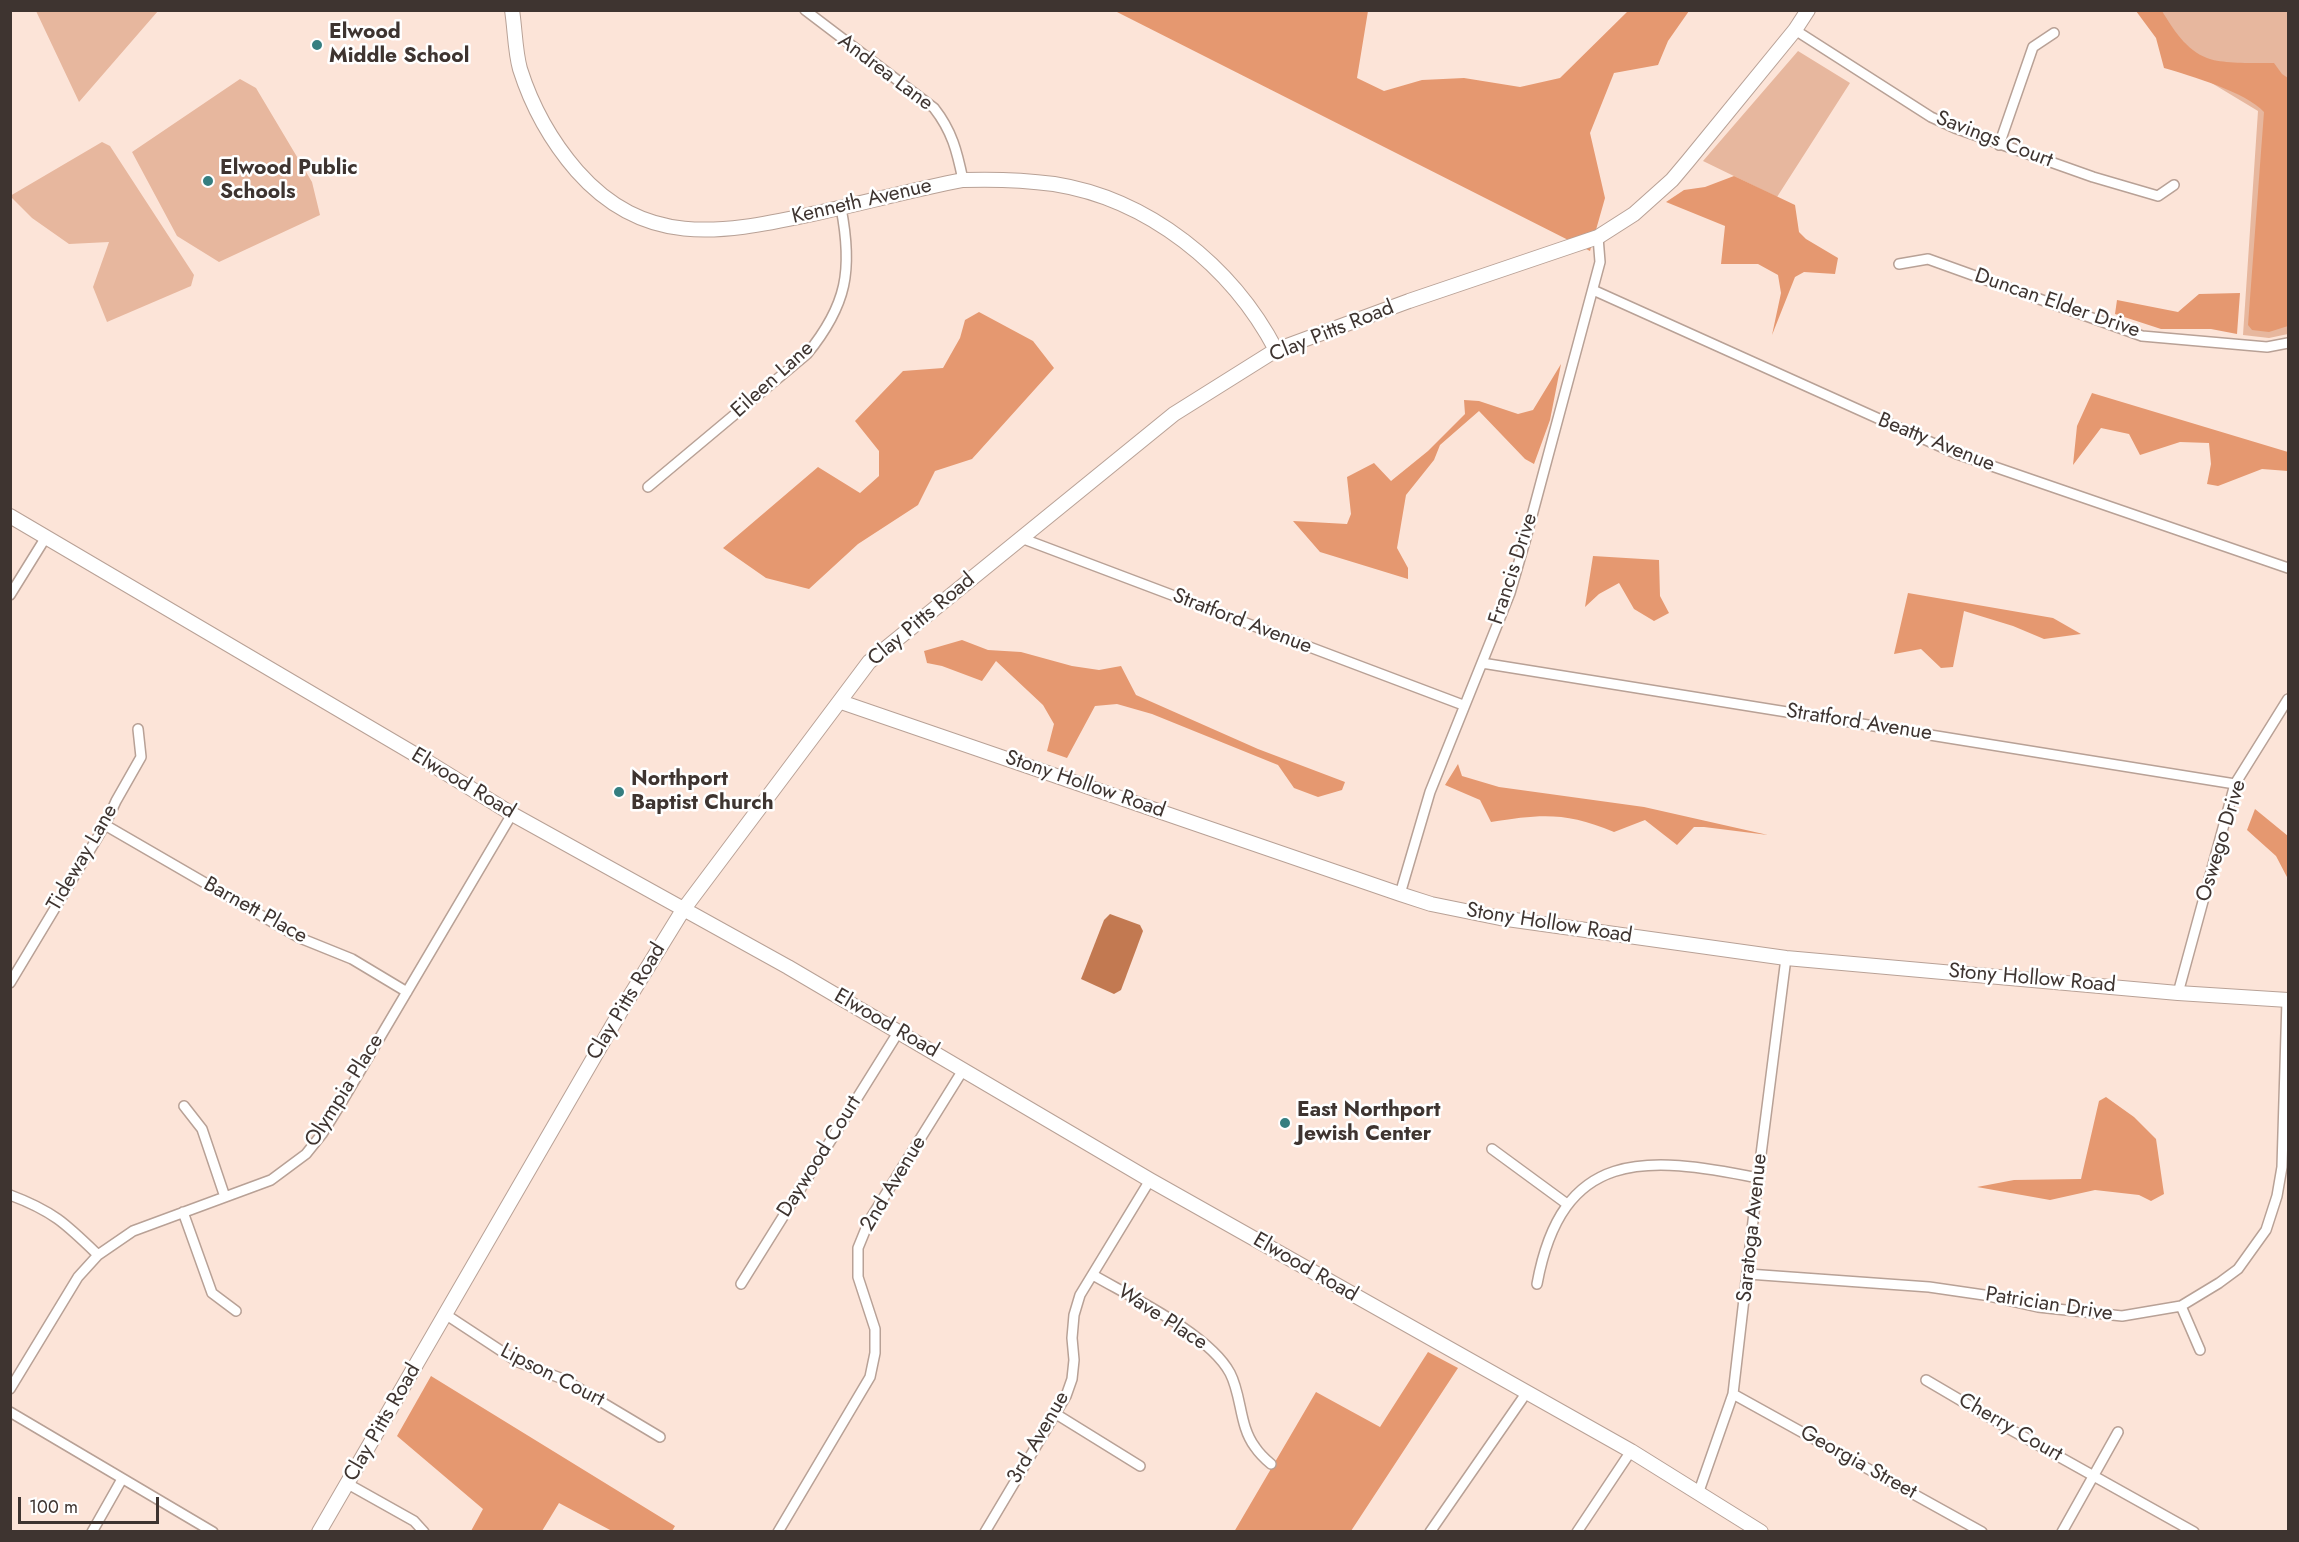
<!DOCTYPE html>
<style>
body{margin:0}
#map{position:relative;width:2299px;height:1542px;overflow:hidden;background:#fce4d8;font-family:Jost,sans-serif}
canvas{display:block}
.frame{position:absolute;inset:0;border:12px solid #3e3430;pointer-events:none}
.scale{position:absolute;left:18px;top:1497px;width:141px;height:27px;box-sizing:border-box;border:3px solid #3e3430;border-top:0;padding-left:8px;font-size:18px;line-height:21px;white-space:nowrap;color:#3e3430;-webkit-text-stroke:4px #fff;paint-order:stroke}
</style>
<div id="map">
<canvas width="2299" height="1542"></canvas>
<div class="frame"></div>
<div class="scale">100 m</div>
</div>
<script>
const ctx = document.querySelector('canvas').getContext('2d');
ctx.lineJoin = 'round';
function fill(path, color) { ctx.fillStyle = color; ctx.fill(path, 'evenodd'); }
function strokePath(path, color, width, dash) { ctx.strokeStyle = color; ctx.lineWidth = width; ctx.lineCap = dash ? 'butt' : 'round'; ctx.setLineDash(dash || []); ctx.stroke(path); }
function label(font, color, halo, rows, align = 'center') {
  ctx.font = font + ' Jost,sans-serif'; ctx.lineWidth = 5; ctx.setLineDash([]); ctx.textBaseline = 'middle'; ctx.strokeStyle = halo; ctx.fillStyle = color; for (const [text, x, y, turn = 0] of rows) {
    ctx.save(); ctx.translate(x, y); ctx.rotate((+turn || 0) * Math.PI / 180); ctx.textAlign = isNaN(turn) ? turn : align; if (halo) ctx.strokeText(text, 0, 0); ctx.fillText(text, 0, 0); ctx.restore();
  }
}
const green = new Path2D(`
 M36,11H158L79,102Z
 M2146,11H2288V334L2269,338L2243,335L2258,111L2185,67Z
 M1798,51L1850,83L1777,197L1703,161Z
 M240,79L256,88L312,182L320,215L219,262L177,236L132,152Z
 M102,142L110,146L194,275L191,286L107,322L93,287L109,242L69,244L32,218L10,196Z`);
const forest = new Path2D(`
 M1115,11H1368L1357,78L1384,91L1422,80L1464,78L1520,87L1560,78L1628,11H1689L1668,41L1658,65L1614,73L1590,133L1605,198L1590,251Z
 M2136,11H2162C2173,29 2186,50 2207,58C2221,64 2258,63 2274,63L2282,74L2288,78V326L2269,332L2252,330L2248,325L2264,112C2246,92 2191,76 2164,68L2156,38Z
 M1734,176L1795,205L1799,232L1806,239L1838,258L1835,274L1804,272L1795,277L1772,335L1781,293L1778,275L1758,264H1721L1725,226L1666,202L1684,190L1705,187Z
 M2240,293L2237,334L2211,329H2161L2115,314L2117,300L2178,312L2199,294Z
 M979,312L1033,341L1054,368L972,459L935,471L918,505L858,544L809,589L766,578L723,548L818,467L860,493L879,476V451L855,421L903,371L943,368L960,338L965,320Z
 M1561,364L1550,420L1534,464L1525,459L1479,411L1440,445L1434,460L1406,495L1397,548L1408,568V579L1320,552L1293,521L1347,524L1351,514L1347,477L1374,463L1391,481L1428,451L1465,414L1464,400L1479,401L1518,414L1533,410Z
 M2092,393L2288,452V471L2262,469L2218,486L2207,484L2211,464L2209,443L2180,442L2140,455L2129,434L2101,428L2073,465L2077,426Z
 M1593,556L1659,560L1660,596L1669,613L1654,621L1634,609L1619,583L1599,594L1585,607Z
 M1908,593L2053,618L2081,634L2044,639L2013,626L1964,611L1953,667L1941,668L1921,649L1894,654Z
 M962,640L988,650L1021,652L1072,666L1099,670L1121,666L1136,695L1258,749L1345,782L1342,790L1318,797L1294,788L1278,765L1152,714L1117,704L1095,706L1067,758L1047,751L1054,724L1043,705L996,661L982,681L942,666L927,663L924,651Z
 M1458,764L1462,776L1499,787L1644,807L1768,835L1704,827H1694L1677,845L1645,820L1614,832C1566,812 1542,814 1491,822L1480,800L1445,785Z
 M2255,809L2288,836V879L2276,856L2247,830Z
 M2106,1097L2134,1117L2156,1139L2164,1194L2151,1201L2139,1195L2095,1190L2050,1200L1977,1187L2014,1180L2081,1179L2099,1101Z
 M1428,1352L1458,1368L1351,1531L1234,1532L1316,1392L1380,1427Z
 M431,1376L675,1526L672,1531H612L559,1503L542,1531H471L483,1509L397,1436Z`);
const water = new Path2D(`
 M1110,914L1140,925L1143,931L1121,990L1114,994L1081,979L1104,920Z`);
const street = new Path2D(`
 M805,10L934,108C952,131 957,151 963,180
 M1795,30L1931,117L1955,128L2093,177L2158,196L2174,185
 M1999,145L2033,47L2054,33
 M1899,264L1928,259L2142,336L2267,347L2288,343
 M1593,290L1957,454L2288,568
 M648,487L807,354C847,305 853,270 841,208
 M1021,538L1463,705
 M10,595L46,537
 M1482,663L2235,784
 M105,825L300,938L352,959L407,992
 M1400,894L1430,792L1510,593L1526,538L1600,262L1598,237
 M10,983L105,825L116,801L141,757L138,729
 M2178,993L2235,784L2288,699
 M184,1106L202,1129L225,1197
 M1492,1149L1567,1204
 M10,1195C53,1211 66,1224 98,1255
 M183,1212L212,1293L236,1311
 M1748,1274L1929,1287L1984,1295L2038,1307L2122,1316L2181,1306L2219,1283L2238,1269L2266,1230L2277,1196L2282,1167L2287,1000
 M1093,1275C1131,1297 1209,1334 1230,1373C1242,1396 1239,1426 1255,1447C1259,1453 1265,1459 1271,1464
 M741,1284L899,1031
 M1537,1284C1562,1148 1645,1155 1758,1178
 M2181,1306L2200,1350
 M445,1314L518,1362L563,1379L660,1437
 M1926,1380L2006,1427L2194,1532
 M10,1389L78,1277L98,1255L133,1231L271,1180L306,1154L322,1134L340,1105L512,814
 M1733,1394L1982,1532
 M10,1412L213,1532
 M1056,1414L1140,1466
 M348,1484L414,1521L424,1532
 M1698,1494L1733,1394L1758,1178L1786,958
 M92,1532L122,1479
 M778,1532L870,1377L875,1353V1329L858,1277V1248L869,1221L963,1070
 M985,1532L1066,1396L1072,1379L1074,1360L1072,1338L1074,1315L1080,1295L1150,1180
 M1430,1532L1527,1392
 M1577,1532L1631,1451
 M2062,1532L2118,1432`);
const secondary = new Path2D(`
 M512,10C515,29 515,51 520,69C532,107 551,141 577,171C644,247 719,234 808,215C860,204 911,190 963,180C993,179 1024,180 1054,184C1149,199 1232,266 1276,350
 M10,516L428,762L512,814L788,967L1150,1180L1631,1451L1761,1532
 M841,702L1400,894L1431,904L1500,918L1786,958L2178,993L2288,1000
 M319,1532L622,1009L683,910L869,662L1174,414L1276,350L1409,301L1598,237L1634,214L1672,180L1688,161L1795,30L1808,10`);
const markers = [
 [317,45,6,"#357e80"],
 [208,181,6,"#357e80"],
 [619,792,6,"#357e80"],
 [1285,1123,6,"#357e80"]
];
const poiNames = [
 ["Elwood",329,33],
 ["Middle School",329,57],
 ["Elwood Public",220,169],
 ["Schools",220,193],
 ["Northport",631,780],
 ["Baptist Church",631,804],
 ["East Northport",1297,1111],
 ["Jewish Center",1297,1135]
];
const streetNames = [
 ["Andrea Lane",885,73,37],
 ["Savings Court",1994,140,21],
 ["Kenneth Avenue",862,202,-13],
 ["Duncan Elder Drive",2057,304,19],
 ["Clay Pitts Road",1332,332,-22],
 ["Eileen Lane",773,380,-42],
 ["Beatty Avenue",1936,443,22],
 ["Francis Drive",1514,569,-72],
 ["Clay Pitts Road",922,620,-40],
 ["Stratford Avenue",1242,622,21],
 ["Stratford Avenue",1859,723,9],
 ["Elwood Road",463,784,31],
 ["Stony Hollow Road",1085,785,19],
 ["Oswego Drive",2222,841,-73],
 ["Tideway Lane",83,858,-60],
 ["Barnett Place",255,911,29],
 ["Stony Hollow Road",1549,924,9],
 ["Stony Hollow Road",2032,979,5],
 ["Clay Pitts Road",627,1002,-59],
 ["Elwood Road",886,1024,30],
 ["Olympia Place",345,1091,-58],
 ["Daywood Court",820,1157,-58],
 ["2nd Avenue",894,1184,-59],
 ["Saratoga Avenue",1753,1228,-84],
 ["Elwood Road",1305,1268,30],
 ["Patrician Drive",2049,1305,9],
 ["Wave Place",1162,1318,33],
 ["Lipson Court",552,1376,27],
 ["Clay Pitts Road",383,1423,-60],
 ["Cherry Court",2010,1428,30],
 ["3rd Avenue",1039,1438,-60],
 ["Georgia Street",1858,1463,29]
];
fill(green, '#e7b79e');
fill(forest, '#e59870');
fill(water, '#c27951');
strokePath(street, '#b8a196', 12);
strokePath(secondary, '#b8a196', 16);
strokePath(street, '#fff', 9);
strokePath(secondary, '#fff', 14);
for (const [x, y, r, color] of markers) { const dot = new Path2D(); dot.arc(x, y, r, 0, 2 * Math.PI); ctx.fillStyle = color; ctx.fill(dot); strokePath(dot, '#fff', 2); }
label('bold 21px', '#3e3430', '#fff', poiNames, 'left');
label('21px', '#3e3430', '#fff', streetNames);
</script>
